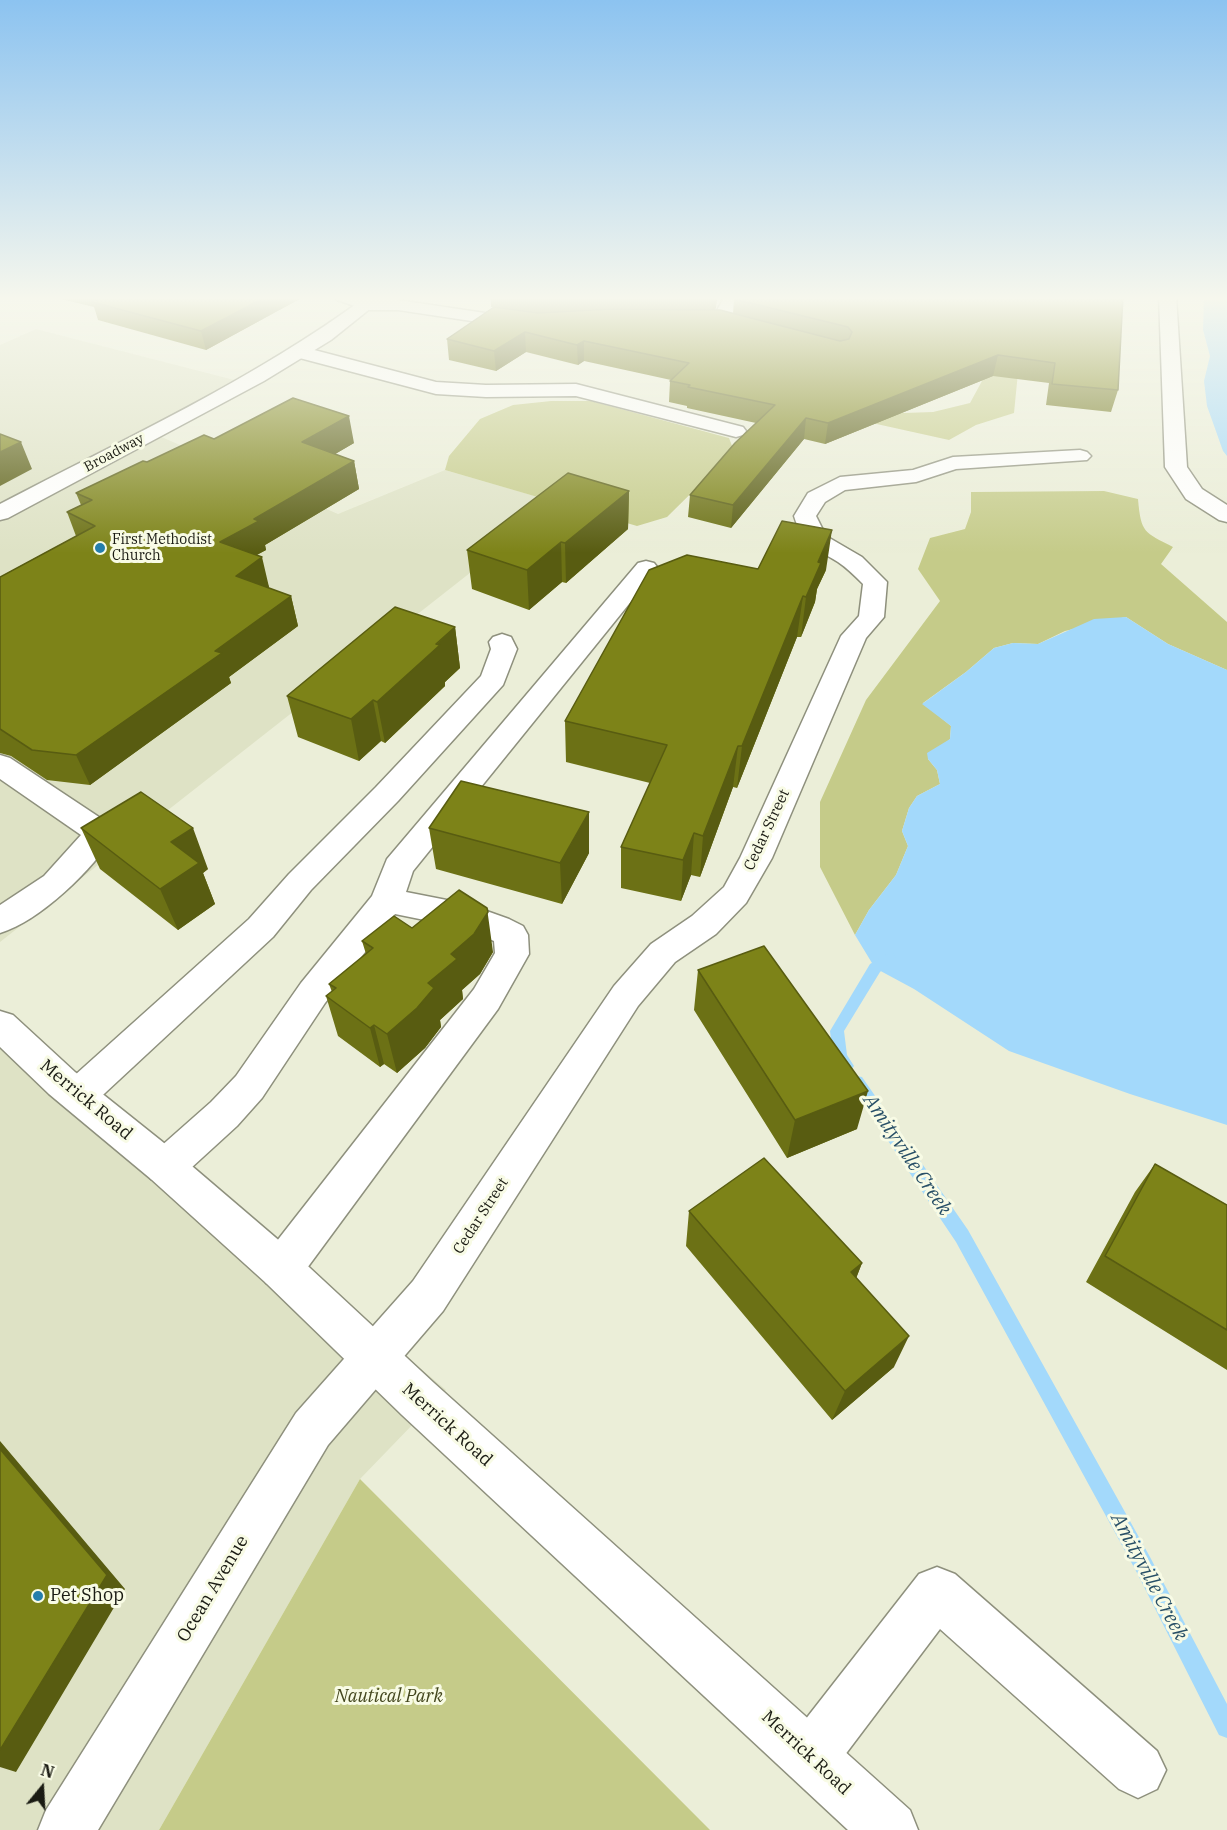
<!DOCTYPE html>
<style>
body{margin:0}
#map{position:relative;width:1227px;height:1830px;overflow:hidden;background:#ebeed8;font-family:"IBM Plex Serif",serif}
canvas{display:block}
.north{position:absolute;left:12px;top:1758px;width:60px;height:60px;-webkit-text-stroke:4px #f8fbe5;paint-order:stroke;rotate:18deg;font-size:16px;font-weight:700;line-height:24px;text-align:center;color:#1a1b13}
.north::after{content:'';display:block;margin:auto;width:21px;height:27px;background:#1a1b13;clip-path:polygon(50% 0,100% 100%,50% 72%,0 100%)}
</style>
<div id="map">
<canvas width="1227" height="1830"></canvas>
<div class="north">N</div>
</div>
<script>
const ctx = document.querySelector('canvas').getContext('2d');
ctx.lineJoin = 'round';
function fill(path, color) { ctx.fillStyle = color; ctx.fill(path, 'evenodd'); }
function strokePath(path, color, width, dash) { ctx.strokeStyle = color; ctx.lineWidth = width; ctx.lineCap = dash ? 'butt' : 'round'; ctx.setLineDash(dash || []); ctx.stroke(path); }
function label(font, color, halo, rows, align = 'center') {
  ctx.font = font + ' "IBM Plex Serif",serif'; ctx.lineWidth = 6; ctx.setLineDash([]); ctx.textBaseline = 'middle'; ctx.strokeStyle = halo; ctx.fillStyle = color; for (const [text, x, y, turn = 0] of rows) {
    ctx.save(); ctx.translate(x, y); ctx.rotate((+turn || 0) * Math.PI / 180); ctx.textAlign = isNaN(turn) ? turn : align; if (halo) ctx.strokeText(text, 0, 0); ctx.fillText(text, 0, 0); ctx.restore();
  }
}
const built = new Path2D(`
 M36,329L250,384L157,435L338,514L445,470L559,503L0,942V345Z
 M0,1009L128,1121L446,1390L360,1479L159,1830H0Z`);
const green = new Path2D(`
 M1025,302L1014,413L976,425L949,440L682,381L874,414L933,412L970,403Z
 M551,401H591L729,438L734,451L667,517L637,526L445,470L449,456L480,419L513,405Z
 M1104,491L1138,499C1141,533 1144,532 1173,547L1161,564L1227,622V670L1168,644L1126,617L1065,631L1038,644L1013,643L994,648L966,672L923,703L951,726L950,739L928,759L937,770L940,784L917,796L909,808L902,831L908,846L896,875L869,910L855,935L820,867V802L866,700L940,601L918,569L930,538L965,529L971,512V492Z
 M360,1479L710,1830H159Z`);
const water = new Path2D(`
 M1204,296H1227V456L1223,451L1207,406L1204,381L1210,356L1203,330Z
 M1126,617L1168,644L1227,670V1125L1130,1094L1009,1051L914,989L875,968L855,935L869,910L896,875L908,846L902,831L909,808L917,796L940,784L937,770L928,759L927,753L950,739L951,726L922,704L966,672L994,648L1013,643L1038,644L1094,619Z`);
const stream = new Path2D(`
 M889,953L894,954L896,958L880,972L844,1031L847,1055L854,1066L851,1070L846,1072L841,1070L833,1056L830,1031L870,964Z
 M857,1076L862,1077L968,1230L1150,1557L1227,1704V1738L1219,1735L1136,1571L956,1242L852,1087L849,1082L852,1077Z`);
const minor = new Path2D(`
 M335,296L398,300L525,319L531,320L534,324L531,328L525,329L398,310H367L337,300Z
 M725,296H742L725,327H713L710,323Z
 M1159,296H1176L1187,467L1202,489L1227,505V522L1219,520L1186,499L1165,467Z
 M299,346L436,382L486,385L576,384L743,427L746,431L743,435L736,437L576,396L486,397L436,394L292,356L290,352L292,348Z
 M1080,450L1087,452L1091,456L1087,460L956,469L916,482L845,490L825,502L816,516L826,536L862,557L887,582L884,617L866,638L772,858L746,903L716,934L675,962L638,1006L443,1311L328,1445L98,1830H38L46,1810L296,1413L413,1281L614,986L651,944L692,916L724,887L740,858L841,636L859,616L863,584C855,576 847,568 838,562C814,547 803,545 794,516L808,493L840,477L913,470L953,457Z
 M646,561L654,563L658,568L654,573L413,871L406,892L467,904L509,919L523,926L528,935L529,954L498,1009L296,1283L281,1289L266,1283L260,1269L266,1255L474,989L495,953L494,941L464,928L395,914L325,1003L262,1098L237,1126L179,1179L165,1185L151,1179L145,1167L151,1155L211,1102L236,1076L301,983L372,896L387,859L638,563Z
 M502,634L511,637L517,649L503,685L398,801L311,890L273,937L91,1106L78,1111L65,1106L59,1095L65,1084L249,919L289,874L376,787L481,676L491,649L489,642L493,637Z
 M0,755L10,758L111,825L115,833C94,869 40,921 0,933V905L44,876L81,835L0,779Z
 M937,1567L955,1574L1157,1751L1166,1770L1157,1789L1138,1798L1119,1789L940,1629L829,1776L810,1784L791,1776L783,1757L791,1738L919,1574Z`);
const major = new Path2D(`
 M367,296H386L331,340L264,381L8,518L0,520V504C124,439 254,380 367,296Z
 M0,1011L13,1015L75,1072L179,1155L296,1255L434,1383L910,1810L918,1830H848L402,1415L266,1283L151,1179L49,1094L0,1047Z`);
const wall = new Path2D(`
 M49,296H305L206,350L98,320L94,307Z
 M491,296H717L716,307L715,310L733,314L734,299L1123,296L1118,390L1111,412L1046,405L1049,383L993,376L825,444L804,439L731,528L688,517L690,495L756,423L687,408V406L669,402L670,381L671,380L584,361L578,365L526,352L496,371L449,360L447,339L494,307H491Z
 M214,439L354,443L335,454L354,461L359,489L265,545L266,550L256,555L269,587L268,588L291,596L298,626L229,677L231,683L90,785L47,780L11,756L0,753V577L76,536L67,512L81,505L76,493L147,462Z
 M629,491L628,529L566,583L562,582L529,610L472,589L467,550Z
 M826,570L817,589L815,602L801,637H797L737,788L733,787L700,877L691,875L681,901L621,888V847L650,783L566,762L565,721Z
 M455,627L460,668L445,682V686L385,743L381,741L359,761L298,737L287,696Z
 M81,828L208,869L203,873L215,904L178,930L100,869Z
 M429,828L589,853L562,904L436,869Z
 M412,928L493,952L480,974L462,990L463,999L440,1020L441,1027L425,1048L397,1073L384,1064L380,1067L338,1036L326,996L332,992L329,984L366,954L362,941Z
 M698,970L857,1129L787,1158L694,1010Z
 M1155,1164L1227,1205V1370L1086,1282L1135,1192Z
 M689,1211L862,1263L856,1278L894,1367L832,1420L686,1246Z`);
const shadedWall = new Path2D(`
 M268,296H305L206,350L201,331Z
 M713,296H717L716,307L712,316Z
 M525,332L526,352L496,371L494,351Z
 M584,341V361L578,365L577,345Z
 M998,355L993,376L825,444L828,423Z
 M349,416L354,443L308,470L302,442Z
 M806,418L804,439L731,528L733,505Z
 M21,442L32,469L0,486V452Z
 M354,461L359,489L265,545L266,550L228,571L220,542L254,519Z
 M629,491L628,529L566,583L565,543Z
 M832,530L826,570L817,589L815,602L801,637L806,597L818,562Z
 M561,542L562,582L529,610L527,570Z
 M262,557L269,587L244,605L236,576Z
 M291,596L298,626L229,677L231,683L90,785L76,755L215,651Z
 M803,596L797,637L737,788L742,746Z
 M455,627L460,668L445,682V686L385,743L377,702Z
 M373,700L381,741L359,761L351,719Z
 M738,746L733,787L700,877L703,836Z
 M589,812V853L562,904L560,863Z
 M193,828L208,869L203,873L215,904L178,930L160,889L171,842Z
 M694,833L691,875L681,901L683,860Z
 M487,908L493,952L480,974L462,990L463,999L440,1020L441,1027L425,1048L397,1073L387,1034Z
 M374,1025L384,1064L380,1067L370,1028Z
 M868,1091L857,1129L787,1158L795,1120Z
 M862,1263L849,1297L851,1272Z
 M909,1336L894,1367L832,1420L845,1391Z
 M0,1441L125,1589L16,1772L0,1767Z`);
const building = new Path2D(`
 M104,296H268L201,331L92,302Z
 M529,296H564L538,298Z
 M735,296H763L776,299L777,296H1123L1118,390L1052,384L1055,363L998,355L828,423L806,418L733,505L690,495L735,443L775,405L688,387L690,385L670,381L689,363L584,341L577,345L525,332L494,351L447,339L494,307L538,313L612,309L720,310L840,341L849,339L852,332L848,327L734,299Z
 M293,398L349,416L302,442L354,461L254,519L259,521L220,542L262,557L236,576L291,596L215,651L222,653L76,755L32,750L0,729V577L95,526L67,512L92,500L76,493L143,461L147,462L204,435L214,439Z
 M0,434L21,442L0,452Z
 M568,473L629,491L565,543L561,542L527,570L467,550Z
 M782,521L832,530L818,562L821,563L806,597L803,596L742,746H738L703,836L694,833L683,860L621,847L667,745L565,721L649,570L687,555L758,569Z
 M395,607L455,627L436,644L440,645L377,702L373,700L351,719L287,696Z
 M461,781L589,812L560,863L429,828Z
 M141,792L193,828L171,842L199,863L160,889L81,828Z
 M459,890L487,908L488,912L474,934L451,954L457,959L428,983L434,988L417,1008L387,1034L374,1025L370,1028L326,996L336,988L329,984L373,948L362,941L394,916L412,928Z
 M764,946L868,1091L795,1120L698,970Z
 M764,1158L862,1263L851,1272L909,1336L845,1391L689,1211Z
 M1155,1164L1227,1205V1330L1105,1256Z
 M0,1449L107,1575L0,1750Z`);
const markers = [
 [100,548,6,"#257eac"],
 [38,1596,6,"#257eac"]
];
const farStreetnames = [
 ["Broadway",114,453,-28]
];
const farPoinames = [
 ["First Methodist",112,540],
 ["Church",112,556]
];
const streetNames = [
 ["Cedar Street",767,830,-65],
 ["Cedar Street",481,1216,-57]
];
const nearStreetnames = [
 ["Merrick Road",86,1100,40],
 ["Merrick Road",447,1425,42],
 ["Ocean Avenue",213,1589,-59],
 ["Merrick Road",806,1753,43]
];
const nearPoinames = [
 ["Pet Shop",50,1596]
];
const nearParknames = [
 ["Nautical Park",389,1697]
];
const nearWaternames = [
 ["Amityville Creek",907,1155,56],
 ["Amityville Creek",1149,1577,62]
];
fill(built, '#dee2c5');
fill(green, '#c5cb89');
fill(water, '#a3d9fb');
fill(stream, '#a3d9fb');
strokePath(minor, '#8e907d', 3);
strokePath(major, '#8e907d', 3);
fill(minor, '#fff');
fill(major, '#fff');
fill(wall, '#6c7115');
fill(shadedWall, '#585c11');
fill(building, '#7d8318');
strokePath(building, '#585c11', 1.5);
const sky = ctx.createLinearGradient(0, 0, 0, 553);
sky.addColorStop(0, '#8cc3f0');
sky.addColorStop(0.54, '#f6f7ed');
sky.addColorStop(1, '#f6f7ed00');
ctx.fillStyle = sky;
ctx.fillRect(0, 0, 1227, 553);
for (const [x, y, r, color] of markers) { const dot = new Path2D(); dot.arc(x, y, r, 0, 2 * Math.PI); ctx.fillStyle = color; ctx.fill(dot); strokePath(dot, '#f8fbe5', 2); }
label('14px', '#1a1b13', '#f8fbe5', farStreetnames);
label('14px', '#1a1b13', '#f8fbe5', farPoinames, 'left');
label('15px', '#1a1b13', '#f8fbe5', streetNames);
label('18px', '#1a1b13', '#f8fbe5', nearStreetnames);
label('18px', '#1a1b13', '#f8fbe5', nearPoinames, 'left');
label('italic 18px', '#43461d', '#f8fbe5', nearParknames);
label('italic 20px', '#274f67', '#f8fbe5', nearWaternames);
</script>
